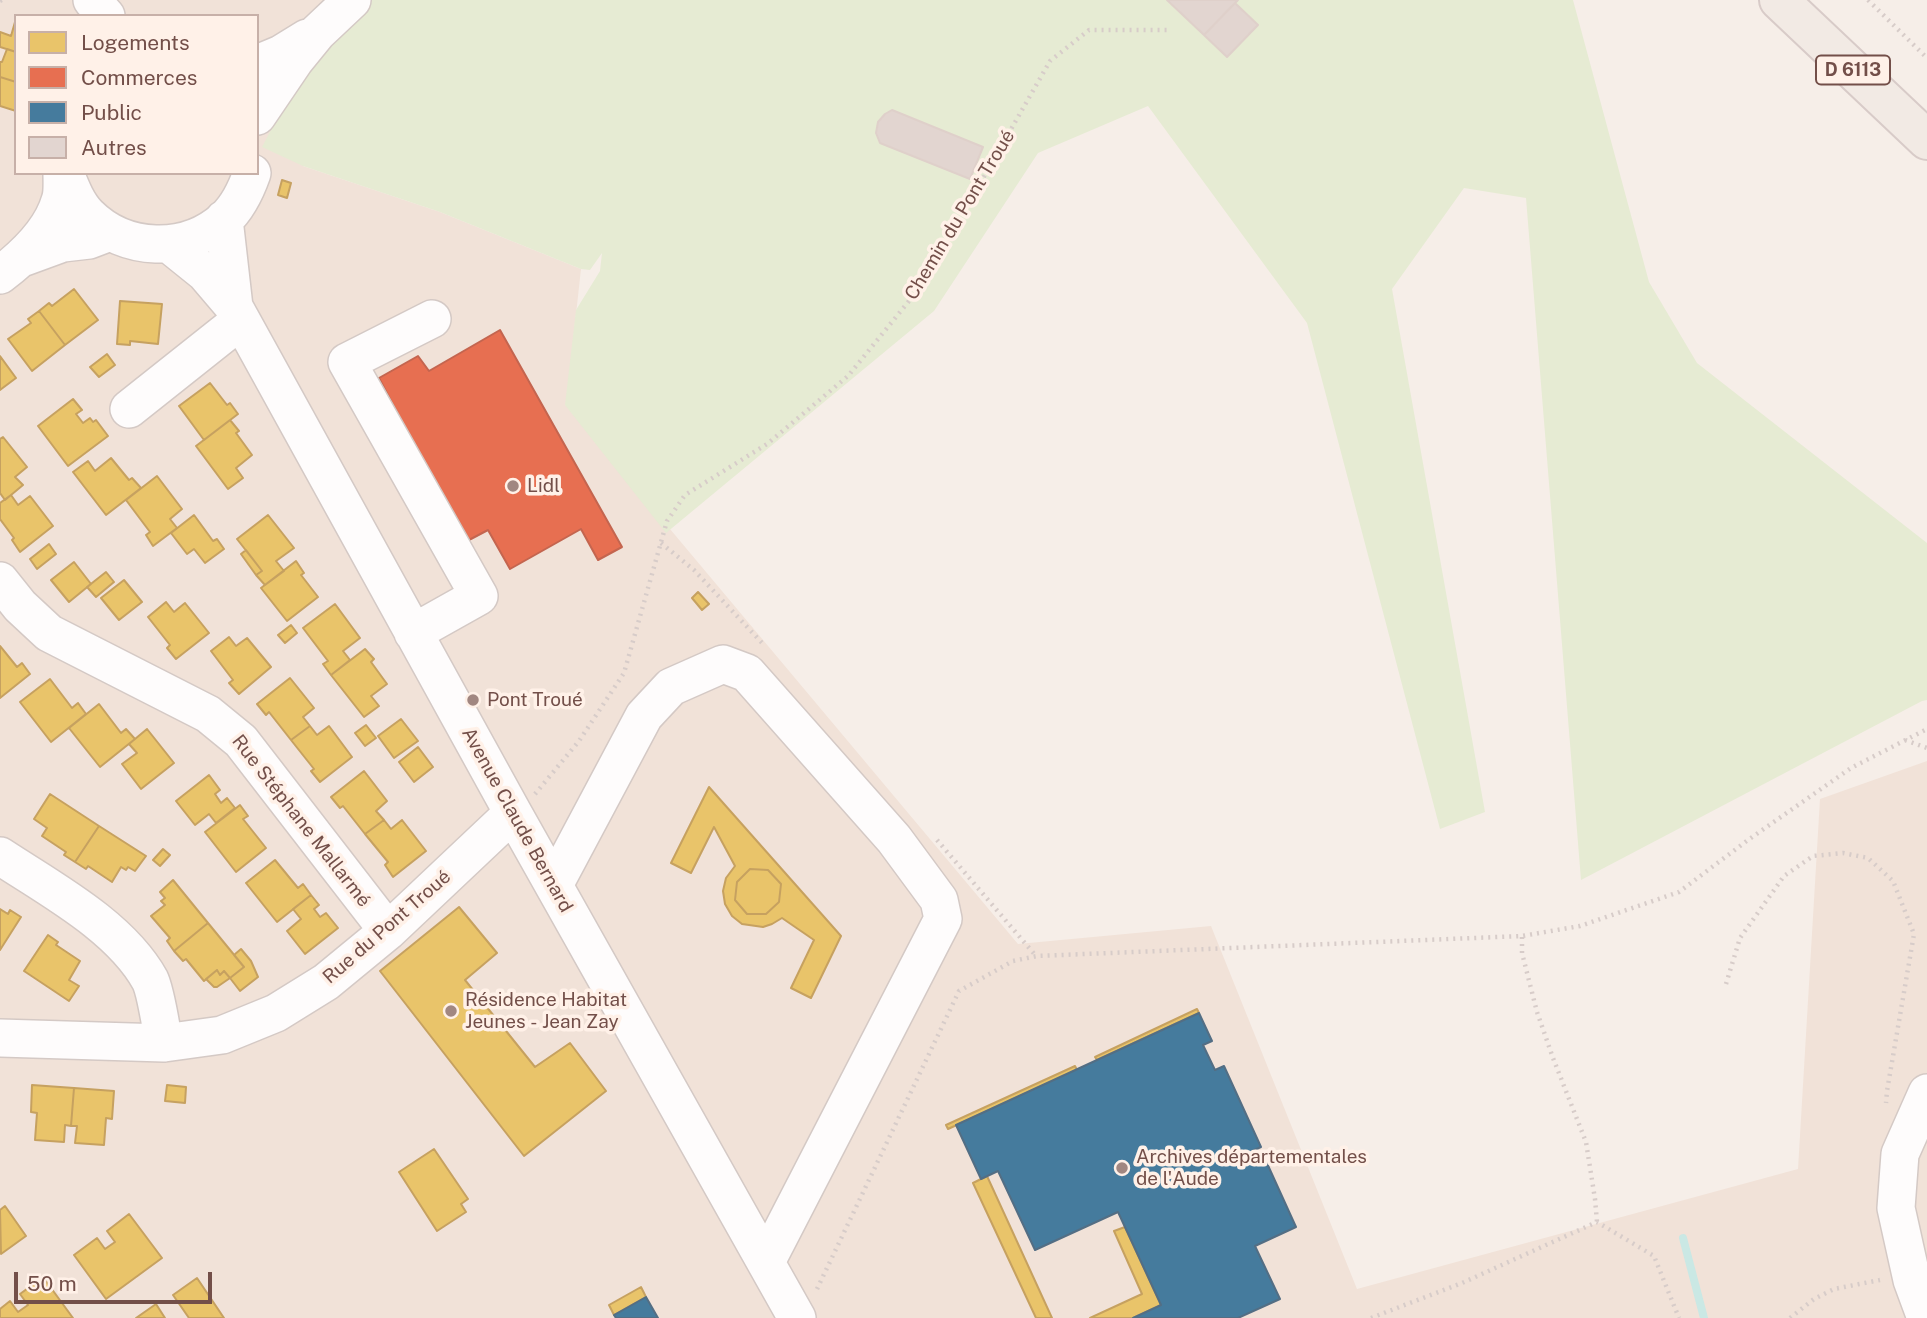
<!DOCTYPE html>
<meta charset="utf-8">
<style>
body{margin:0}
#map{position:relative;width:1927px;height:1318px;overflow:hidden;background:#f6eee8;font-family:"Public Sans",sans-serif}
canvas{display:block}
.legend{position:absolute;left:14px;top:14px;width:245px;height:161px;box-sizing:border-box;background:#fff1e8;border:2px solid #c7b0a8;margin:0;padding:9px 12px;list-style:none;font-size:21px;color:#734f49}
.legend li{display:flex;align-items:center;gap:14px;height:35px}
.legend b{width:35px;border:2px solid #c7b0a8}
.scale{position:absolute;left:14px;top:1272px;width:198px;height:32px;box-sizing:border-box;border:4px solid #734f49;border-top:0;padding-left:9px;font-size:21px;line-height:24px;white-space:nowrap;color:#734f49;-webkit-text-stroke:5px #fff1e8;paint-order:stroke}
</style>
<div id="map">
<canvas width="1927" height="1318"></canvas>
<ul class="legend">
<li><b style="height:19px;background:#e9c46a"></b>Logements</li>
<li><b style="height:19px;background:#e76f51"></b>Commerces</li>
<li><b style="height:19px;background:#457b9d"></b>Public</li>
<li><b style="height:19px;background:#e2d5d0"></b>Autres</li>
</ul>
<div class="scale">50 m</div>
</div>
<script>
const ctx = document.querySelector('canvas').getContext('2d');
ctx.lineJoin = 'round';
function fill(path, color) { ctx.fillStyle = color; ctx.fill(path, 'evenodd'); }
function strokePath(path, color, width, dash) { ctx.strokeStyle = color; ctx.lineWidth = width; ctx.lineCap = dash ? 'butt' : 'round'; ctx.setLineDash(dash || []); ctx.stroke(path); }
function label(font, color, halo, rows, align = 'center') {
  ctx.font = font + ' "Public Sans",sans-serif'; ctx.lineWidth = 7; ctx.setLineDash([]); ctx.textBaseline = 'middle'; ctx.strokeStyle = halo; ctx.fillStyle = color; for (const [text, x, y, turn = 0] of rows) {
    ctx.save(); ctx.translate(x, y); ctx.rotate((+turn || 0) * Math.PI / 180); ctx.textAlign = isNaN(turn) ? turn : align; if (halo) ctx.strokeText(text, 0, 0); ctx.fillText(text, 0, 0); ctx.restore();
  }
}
const residential = new Path2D(`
 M0,0H339L303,166L440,212L581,269L566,405L1018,944L1211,926L1357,1289L1798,1169L1820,799L1927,761V1318H0ZM16,16H257V173H16Z`);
const green = new Path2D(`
 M339,0H1573L1649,282L1697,363L1927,543V700L1922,701L1581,880L1526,198L1464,188L1392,289L1485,812L1440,829L1307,323L1148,106L1038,153L934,311L666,533L565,405L576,310L600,271L602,253L590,270L581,269L440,212L303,166L262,147Z`);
const homes = new Path2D(`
 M15,22L16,23V52L0,47V32L11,36Z
 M7,49L16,52V82L0,77V62H2Z
 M0,77L16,82V111L0,106Z
 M282,180L291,183L287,198L278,195Z
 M74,289L98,320L65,345L39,311L49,303L52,306Z
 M120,301L162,304L158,344L130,341V345L117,344Z
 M39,311L65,345L32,371L8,339L31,323L28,319Z
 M107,354L115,365L99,377L90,367Z
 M0,356L16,378L0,390Z
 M210,383L227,405L230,403L238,414L204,440L179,406Z
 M73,399L82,410L76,414L83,423L90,418L93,422L96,420L108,436L68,466L38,426Z
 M230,420L239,431L236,433L252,455L236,468L243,478L228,489L196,446Z
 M3,437L27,467L15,477L23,485L5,500L0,493V439Z
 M111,458L129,480L132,478L141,488L106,515L73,472L88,461L95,471Z
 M157,476L182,509L170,519L177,528L153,546L146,535L150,532L126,500Z
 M11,495L18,505L30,496L53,526L20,552L12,540L14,538L0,519V503Z
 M194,515L213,541L217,539L224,549L205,563L194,549L187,554L171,533Z
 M268,515L294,548L276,561L284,571L265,585L256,575L262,571L237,539Z
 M49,544L56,554L37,569L30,559Z
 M246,550L262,571L256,575L241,554Z
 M296,561L304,573L301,575L318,597L287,621L261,588Z
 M74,562L91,584L69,602L51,580Z
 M106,572L114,582L96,597L87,587Z
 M124,580L142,602L119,620L101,598Z
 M698,592L709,604L702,610L692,598Z
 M166,602L174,612L185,603L209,633L176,659L167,648L170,645L148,617Z
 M335,604L360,638L343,651L350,660L331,675L323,664L328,661L303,628Z
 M291,625L297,633L285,643L278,635Z
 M229,637L236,646L247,638L271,667L239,694L229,683L233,680L211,651Z
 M0,646L17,667L22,663L30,674L0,698Z
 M365,649L374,659L371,662L387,684L371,696L379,706L364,717L331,675Z
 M290,678L314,708L303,717L310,726L291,740L269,712L266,715L257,704Z
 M50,679L72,708L78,703L86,714L51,742L20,702Z
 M99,704L121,733L126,729L135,739L100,767L69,728Z
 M401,719L418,741L394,758L378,736Z
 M366,725L376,738L365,746L355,733Z
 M310,726L317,735L329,726L352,757L320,782L311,771L314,769L291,740Z
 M147,729L174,763L141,789L122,764L137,753L129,744Z
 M418,747L433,767L414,782L399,762Z
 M364,771L387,801L376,811L384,820L365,834L343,806L340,808L331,797Z
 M209,775L220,790L215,794L221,803L227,798L235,808L216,823L209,814L195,825L176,801Z
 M709,787L841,936L811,998L791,988L814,940L782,918L772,924L763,927L742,924L732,916L725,904L723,891L726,878L735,866L714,827L691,873L671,863ZM750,869L768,870L781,884L779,902L766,914H747L735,900L737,882Z
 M50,794L99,826L75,862L64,855L66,852L42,836L47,828L34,819Z
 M240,805L248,816L243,819L266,848L236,872L205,832Z
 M384,820L391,829L402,820L426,851L393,877L385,865L388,862L365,834Z
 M99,826L146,856L135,871L128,867L126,870L121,867L112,882L88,866L86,869L75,862Z
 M163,849L170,855L160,866L153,860Z
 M275,860L298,888L303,884L311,895L277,922L246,883Z
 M750,869L768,870L781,884L779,902L766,914H747L735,900L737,882Z
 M173,880L208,923L174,951L167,941L170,938L151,916L165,905L161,901L165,898L160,892Z
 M311,895L319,905L314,909L320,917L326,913L338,928L305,954L287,931L301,919L293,909Z
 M459,907L497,953L465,980L535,1067L570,1043L606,1091L524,1156L380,971Z
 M0,909L8,914L10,910L21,917L0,950Z
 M208,923L244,967L230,978L224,971L220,975L217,970L204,981L186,959L183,961L174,951Z
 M48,935L58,942L56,945L80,961L69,980L79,986L69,1001L24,971Z
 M241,949L251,961L258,977L240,991L230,978L244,967L234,955Z
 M217,970L220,975L224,971L230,978L217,987H214L206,979Z
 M1197,1009L1199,1013L1097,1060L1095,1057Z
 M1075,1066L1077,1070L948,1129L946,1125Z
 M32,1085L74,1088L71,1126L65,1125L64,1142L35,1140L37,1113L31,1112Z
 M167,1085L186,1087L185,1103L165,1101Z
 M74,1088L114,1091L112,1119L106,1118L104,1145L75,1143L77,1126H71Z
 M434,1149L468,1199L461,1204L466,1212L437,1231L399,1172Z
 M987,1176L1052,1318H1036L973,1183Z
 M5,1206L26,1236L1,1254L0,1210Z
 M129,1214L162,1258L106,1299L74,1255L97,1238L105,1249L115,1242L107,1231Z
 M1125,1227L1161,1305L1133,1318H1090L1142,1294L1114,1231Z
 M43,1277L73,1318H0V1309L10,1301L18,1312L28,1305L20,1294Z
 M197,1278L224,1318H189L173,1295Z
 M641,1287L646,1297L614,1315L609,1305Z
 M156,1304L165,1318H136Z`);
const shops = new Path2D(`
 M500,330L622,547L598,560L581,529L510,569L488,530L469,540L406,430L379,378L418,356L429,371Z`);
const public = new Path2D(`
 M1199,1013L1212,1041L1203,1045L1215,1070L1224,1066L1261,1147L1252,1151L1259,1165L1266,1161L1296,1227L1255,1246L1280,1299L1238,1318H1133L1161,1305L1118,1212L1035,1250L998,1171L981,1179L956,1125Z
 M646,1297L658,1318H616L614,1315Z`);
const stream = new Path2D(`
 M1683,1238L1704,1318`);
const building = new Path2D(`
 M1167,0H1238L1204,35Z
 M1235,3L1258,25L1227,57L1204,35Z
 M892,110L983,147L970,179L880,143L876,133L878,122L885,114Z`);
const path = new Path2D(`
 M1868,0L1927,58
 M0,1L2,0
 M661,543L694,570L764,645
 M1905,740L1927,748
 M535,794L579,741L624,673L667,521L685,495L767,444L848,376L922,285L1050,61L1089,30H1167
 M937,840L1036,956
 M1522,937V953L1537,1012L1553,1058L1586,1142L1595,1199L1597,1222
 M1726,984L1740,938L1784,876L1813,856L1843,853L1868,858L1893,881L1914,934L1887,1091L1886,1103
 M817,1289L959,991L1013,961L1037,956L1522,936L1580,926L1679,892L1748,840L1851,768L1927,729
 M1371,1318L1462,1283L1597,1222L1654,1256L1679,1318
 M1790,1318L1814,1299L1834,1289L1880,1280`);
const minor = new Path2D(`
 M92,0L106,16
 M257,64L281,54L307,38
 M257,116L295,60L317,33L352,0
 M65,173C71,188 77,204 88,215C125,252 186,254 225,219C238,207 246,190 252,173
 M224,219L234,307
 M169,244L205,273L234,307L513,813L797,1318
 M22,258L63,243L89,240L110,232
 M0,275C25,256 51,232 60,201C63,193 62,182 62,173
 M129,409L241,320
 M0,581L20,606L49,633L208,714L241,741L388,931
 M413,633L479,596L347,362L432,319
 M0,856C50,889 120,926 150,980C156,992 161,1028 164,1043
 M554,885L644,716L671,687L723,664L747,673L894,839L939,900L943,919L766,1262
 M0,1038L164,1043L222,1035L276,1013L326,982L388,931L513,813
 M1926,1318L1912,1280L1896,1208L1900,1154L1927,1093`);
const major = new Path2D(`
 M1779,0L1927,140`);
const markers = [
 [513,486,7,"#a18781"],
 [473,700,7,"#a18781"],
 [451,1011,7,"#a18781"],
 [1122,1168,7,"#a18781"]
];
const shields = [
 [1853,70,74]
];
const shieldNames = [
 ["D 6113",1853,70]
];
const streetNames = [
 ["Chemin du Pont Troué",960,215,-59],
 ["Avenue Claude Bernard",517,820,61],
 ["Rue Stéphane Mallarmé",301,821,52],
 ["Rue du Pont Troué",387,927,-41]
];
const poiNames = [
 ["Lidl",527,486],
 ["Pont Troué",487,700],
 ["Résidence Habitat",465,1000],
 ["Jeunes - Jean Zay",465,1022],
 ["Archives départementales",1136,1157],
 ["de l'Aude",1136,1179]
];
fill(residential, '#f1e2d8');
fill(green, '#e6ebd3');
fill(homes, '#e9c46a');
strokePath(homes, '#c6a160', 2);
fill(shops, '#e76f51');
strokePath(shops, '#c4654f', 2);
fill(public, '#457b9d');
strokePath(public, '#536e84', 2);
strokePath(stream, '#cae8e4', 8);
fill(building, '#e2d5d0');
strokePath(building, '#dfd0ca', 2);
strokePath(minor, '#d4c9c5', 40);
strokePath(major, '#d8cbc8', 42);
strokePath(path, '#d7ccc9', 4.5, [2, 5]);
strokePath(minor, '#fefcfc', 37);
strokePath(major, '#f2eae4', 38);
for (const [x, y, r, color] of markers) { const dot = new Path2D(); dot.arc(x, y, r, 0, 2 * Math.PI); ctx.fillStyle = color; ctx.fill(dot); strokePath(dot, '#fff1e8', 2.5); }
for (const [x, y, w] of shields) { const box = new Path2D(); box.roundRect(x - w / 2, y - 14.5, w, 29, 5); ctx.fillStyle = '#fff1e8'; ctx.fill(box); strokePath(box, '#734f49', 2); }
label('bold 18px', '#734f49', null, shieldNames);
label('19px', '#734f49', '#fff1e8', streetNames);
label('19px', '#734f49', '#fff1e8', poiNames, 'left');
</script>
